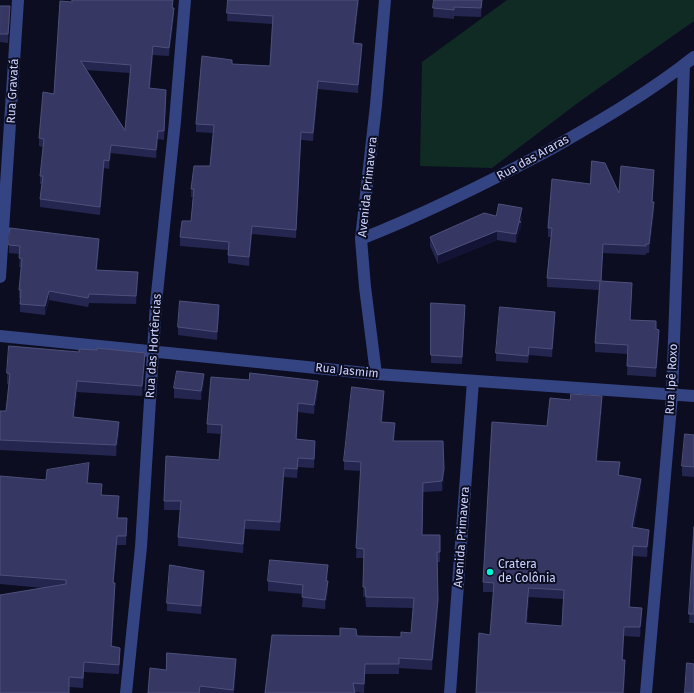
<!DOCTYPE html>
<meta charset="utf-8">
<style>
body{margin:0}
canvas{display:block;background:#0c0d21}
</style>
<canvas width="694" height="693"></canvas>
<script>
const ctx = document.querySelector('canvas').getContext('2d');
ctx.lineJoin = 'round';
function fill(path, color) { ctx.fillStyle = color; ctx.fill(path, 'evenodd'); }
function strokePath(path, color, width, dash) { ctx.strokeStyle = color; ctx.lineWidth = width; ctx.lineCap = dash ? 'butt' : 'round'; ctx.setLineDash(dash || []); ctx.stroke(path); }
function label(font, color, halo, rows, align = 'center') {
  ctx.font = font + ' "Fira Sans",sans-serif'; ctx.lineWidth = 4; ctx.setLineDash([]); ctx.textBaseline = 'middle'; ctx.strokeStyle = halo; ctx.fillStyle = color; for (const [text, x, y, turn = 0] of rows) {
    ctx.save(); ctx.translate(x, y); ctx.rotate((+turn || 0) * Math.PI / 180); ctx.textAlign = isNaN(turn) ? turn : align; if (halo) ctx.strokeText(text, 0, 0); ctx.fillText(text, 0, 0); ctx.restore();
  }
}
const green = new Path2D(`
 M507,0H694V21L579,102L492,168L420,166L422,62Z`);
const minor = new Path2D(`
 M361,239C427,213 489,182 551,149C600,121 650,92 694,57
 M0,277L18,0
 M0,336L376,374L694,396
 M376,374L365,287L361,239L376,105L385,0
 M126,693L141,547L156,303L175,121L185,0
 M450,693L473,381
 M646,693L672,395L684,65`);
const wall = new Path2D(`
 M228,0H359L354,43L362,52L358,93L318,89L313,141L301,140L296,238L252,234L249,266L228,263V250L180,246V237L191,221L193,197H191V189L210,166L213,133L196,132V124L232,64L270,66L272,24L227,21Z
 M434,0H482L481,17L454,16V19L433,17Z
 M72,2L173,8L174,16L169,56L153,55L150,88L166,98L164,140L158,139L156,158L111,153L109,169L104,168L100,215L40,207V199L42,184H40V176L43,147L39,146V138L54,94ZM86,70L130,73L125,130Z
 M0,6L10,15L8,43L0,42Z
 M654,179L652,202L654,211L649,253H646V255L603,253L601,281L632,292L630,320L656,329L659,339L656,377L627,375L628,354L595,352V343L599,290L547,287V278L551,237H548V228L619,193Z
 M496,216L522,217L521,222V230L519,231L516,243L497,240L438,264L430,246V237Z
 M9,245L99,247L97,270L138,281L136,304L89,303L88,307L49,300L45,315L20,312V298H19V290L21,267H19L20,254L9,253Z
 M431,303L465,312L462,364L431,363Z
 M219,314L217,340L178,335V327Z
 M555,320L552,357L529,355L528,363L496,361V353Z
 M145,363L142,396L77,392L74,418L119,432L116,456L0,450V411H6L9,384H7V373Z
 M204,383L201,400L174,398V388Z
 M318,390L314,414L298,412L297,439L315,450L314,468L298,467L297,478L284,477L280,531L245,529L243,553L178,546V537L180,510H164V501L219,460L221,434L207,433V424Z
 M384,401L382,422L395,433L394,441L444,479L442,491L423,492L422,535H440V562H437L438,609L432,670L399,668V674H365L364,693L355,692L265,693L357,636L401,637L411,633L413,608L366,607L365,596L363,597L364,558H356L361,471L344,470V461Z
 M602,405L597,461L620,472L619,475L641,488L634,527L649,539L647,557L633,556L630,607L642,617L640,637L624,636L623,660L625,669L624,693H476L490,635L494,592H483V582ZM529,597L563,599L562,626L527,623Z
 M694,435V477L682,476V466Z
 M89,472L88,483L102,495L119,506L118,518L127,528L126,545H117L113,583L115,592L112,646L120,657L119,674L84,672L83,688L69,687L43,588L0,584V477L46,480Z
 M694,527V623H689Z
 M328,575L327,581L328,590L325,609L302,607L303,594L268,591V581Z
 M204,579L201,614L167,611V603Z
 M236,667L234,693H148L166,670Z`);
const shadedWall = new Path2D(`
 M358,0H359L353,51V43Z
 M10,6V15L8,43V34Z
 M174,8V16L169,56V48Z
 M362,44V52L358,93V85Z
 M153,46V55L149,96V88Z
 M318,81V89L313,141V133Z
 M166,90V98L164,140V131Z
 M158,131V139L156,158V150Z
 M301,132V140L296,238V230Z
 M111,145V153L109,169V161Z
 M104,160V168L100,215V207Z
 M654,202V211L649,253V244Z
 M522,208L521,230L519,231L516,243V234Z
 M252,226V234L249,266V257Z
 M497,231V240L438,264V255Z
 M99,239V247L96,279V270Z
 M603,244V253L601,290V281Z
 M138,272V281L136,304V296Z
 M632,283V292L630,329V320Z
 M49,291V300L45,315V306Z
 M219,305V314L217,340V332Z
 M465,305V312L462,364V357Z
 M555,312V320L552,357V349Z
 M659,330V339L656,377V368Z
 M145,353V363L142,396V386Z
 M204,374V383L201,400V391Z
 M77,381V392L73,428V417Z
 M318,381V390L314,414V405Z
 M384,391V401L381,431V422Z
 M602,396V405L596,471V461Z
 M298,403V412L296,448V439Z
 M119,422V432L116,456V445Z
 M395,423V433L393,450V441Z
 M315,441V450L314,468V459Z
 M620,462V472L618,484V475Z
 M89,463V472L87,492V483Z
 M284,468V477L280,531V522Z
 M444,469V479L442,491V481Z
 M641,479V488L632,536V527Z
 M127,518V528L126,545V536Z
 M245,520V529L243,553V544Z
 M649,530V539L647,557V547Z
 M117,536V545L113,592V583Z
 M633,546V556L629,617V607Z
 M328,565V575L326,590V581Z
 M204,571V579L201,614V606Z
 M328,581V590L325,609V600Z
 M115,583V592L111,655V646Z
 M529,588V597L526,633V623Z
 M438,600V609L432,670V660Z
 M642,608V617L640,637V627Z
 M120,648V657L119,674V665Z
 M236,659V667L233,693V690Z
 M625,660L624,693H623Z
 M365,664V674L364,693V684Z`);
const building = new Path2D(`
 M72,0H173L172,8H174L169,48L153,46L149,88L166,90L164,131H158L156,150L111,145L109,161L104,160L100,207L40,199L43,176H40L44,139L39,138L43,92L54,94L60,1L72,2ZM81,61L131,65L125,130Z
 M228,0H358L353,43L362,44L358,85L318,81L313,133L301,132L296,230L252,226L249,257L228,255L229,242L180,237L182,221H191L194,189H191L194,166H210L214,125L196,124L202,56L232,60V64L270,66L273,16L227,13Z
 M434,0H482L481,8L454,7V10L433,8Z
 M0,6H10L8,34H0Z
 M592,161L605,163L619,193L621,166L654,170L652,202H654L649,244H646V246L603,244L601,281L632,283L630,320L656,321V329L659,330L656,368L627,366L628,345L595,343L600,281L547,278L552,228H548L552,179L590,184Z
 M499,204L522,208L519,221L521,222H519L516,234L497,231L438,255L430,237L484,213L496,216Z
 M10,228L99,239L96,270L138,272L136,296L89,294L88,298L49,291L45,306L20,304L21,290H19L22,259L19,258L20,246L9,245Z
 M180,301L219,305L217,332L178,327Z
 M431,303L465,305L462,357L431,355Z
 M500,307L555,312L552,349L529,347L528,356L496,353Z
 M9,346L79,352V349L97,350V348L145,353L142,386L77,381L73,417L119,422L116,445L0,440V411H6L10,374L7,373Z
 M177,371L204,374L201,391L174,388Z
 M250,373L318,381L314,405L298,403L296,439L315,441L314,459L298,458L297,469L284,468L280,522L245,520L243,544L178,537L181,501H164L166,456L219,460L222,425L207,424L211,377L249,380Z
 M352,387L384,391L381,422L395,423L393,441H443L444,469L442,481L423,483L422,535H440V552H437L438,600L432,660L399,658V664H365L364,684L353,683L355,693H265L272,635L340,636V628L356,629L357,636L401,637V632L411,633L414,598L366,597L365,587H363L364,549L356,548L361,462L344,461Z
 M571,394L602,396L596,461L620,462L618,475L641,479L632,527L649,530L647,547L633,546L629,607L642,608L640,627H624L622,660H625L623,693H476L479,633L490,635L494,583L483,582L492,422L547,426L550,398L570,400ZM529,588L564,590L562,626L526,623Z
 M685,434L694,435V467L682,466Z
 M89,463L87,483L102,484L101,495L119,496L117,518H127L126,536H117L113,583H115L111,646L120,648L119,665L84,662L83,678L69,677V693H0V595L66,584V580L0,575V476L46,480L47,470Z
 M694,527V614H689Z
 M270,560L328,565L326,581H328L325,600L302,597L303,585L268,581Z
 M170,565L204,571L201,606L167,603Z
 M167,653L236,659L233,690L200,686L199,693H148L150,668L166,670Z
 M687,663L694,664V693H685Z`);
const markers = [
 [490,572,4,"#00f7d4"]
];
const streetNames = [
 ["Rua Gravatá",13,91,-87],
 ["Rua das Araras",533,158,-29],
 ["Avenida Primavera",368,187,-84],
 ["Rua das Hortências",154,346,-86],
 ["Rua Jasmim",347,371,6],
 ["Rua Ipê Roxo",672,379,-87],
 ["Avenida Primavera",462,537,-86]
];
const poiNames = [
 ["Cratera",498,565],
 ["de Colônia",498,579]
];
fill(green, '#0f2b23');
strokePath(minor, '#344482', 12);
fill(wall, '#242650');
fill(shadedWall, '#131435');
fill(building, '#363863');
strokePath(building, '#4d507b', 1);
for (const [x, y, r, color] of markers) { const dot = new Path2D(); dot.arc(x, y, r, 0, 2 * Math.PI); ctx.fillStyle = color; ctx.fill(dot); strokePath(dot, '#0c0d21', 1.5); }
label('12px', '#ccd2ff', '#0c0d21', streetNames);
label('12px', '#ccd2ff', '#0c0d21', poiNames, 'left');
</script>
